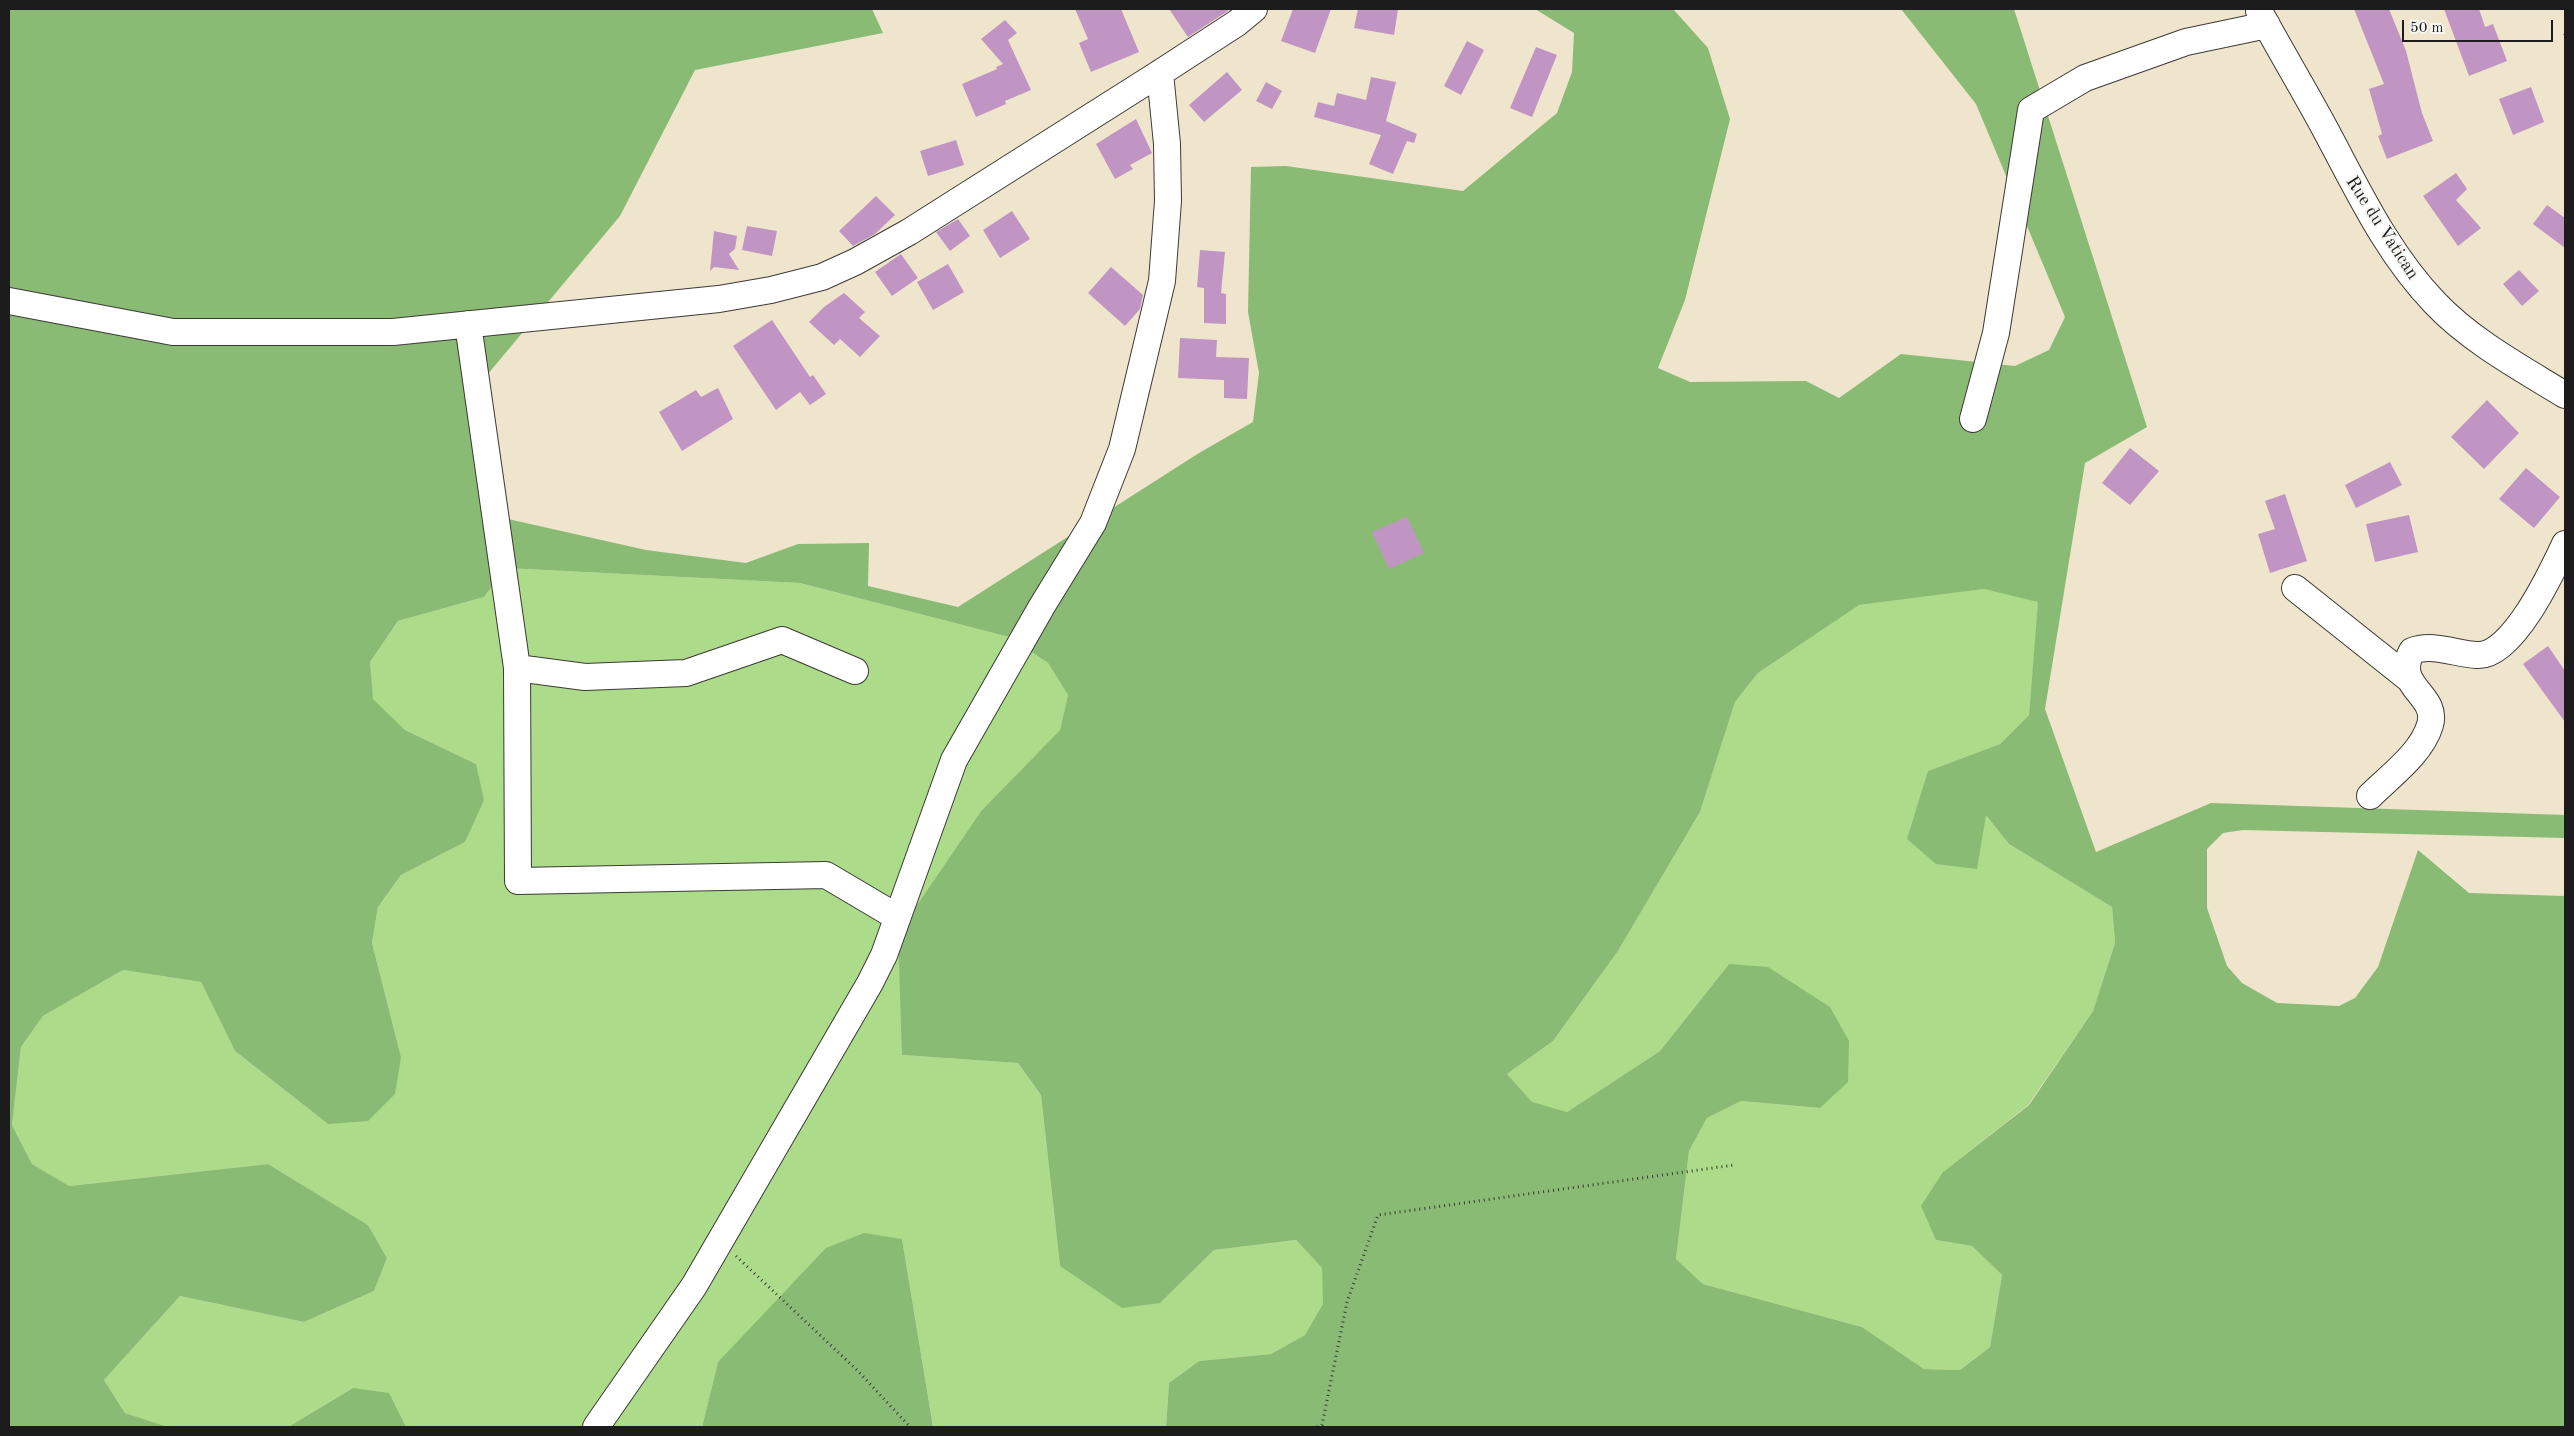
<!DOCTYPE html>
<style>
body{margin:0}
#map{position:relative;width:2574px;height:1436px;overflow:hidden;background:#efe5cc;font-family:"Old Standard TT",serif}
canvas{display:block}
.frame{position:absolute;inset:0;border:10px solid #1c1c1c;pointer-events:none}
.scale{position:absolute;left:2402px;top:20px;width:151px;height:22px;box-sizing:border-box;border:2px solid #1c1c1c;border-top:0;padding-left:6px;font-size:15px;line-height:18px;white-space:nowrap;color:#1c1c1c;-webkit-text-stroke:4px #f6f6f2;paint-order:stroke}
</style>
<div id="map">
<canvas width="2574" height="1436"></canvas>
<div class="frame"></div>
<div class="scale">50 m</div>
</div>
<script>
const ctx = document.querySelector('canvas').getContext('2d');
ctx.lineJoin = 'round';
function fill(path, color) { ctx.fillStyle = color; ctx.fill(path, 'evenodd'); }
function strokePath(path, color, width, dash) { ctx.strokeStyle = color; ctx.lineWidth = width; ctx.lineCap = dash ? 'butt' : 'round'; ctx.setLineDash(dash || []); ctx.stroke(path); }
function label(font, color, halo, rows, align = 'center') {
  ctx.font = font + ' "Old Standard TT",serif'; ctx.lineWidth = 4; ctx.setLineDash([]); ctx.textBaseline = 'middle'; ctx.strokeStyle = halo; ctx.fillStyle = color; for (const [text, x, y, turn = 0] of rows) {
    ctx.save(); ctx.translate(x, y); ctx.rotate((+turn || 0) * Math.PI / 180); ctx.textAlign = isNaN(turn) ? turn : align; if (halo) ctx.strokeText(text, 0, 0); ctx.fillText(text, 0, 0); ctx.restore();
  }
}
const green = new Path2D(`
 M506,568L800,583L1009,637L1048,663L1068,695L1060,730L982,810L902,1055L1018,1063L1041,1095L1060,1266L1160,1303L1214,1250L1296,1240L1322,1268L1324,1304L1305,1335L1271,1354L1199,1361L1169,1383L1166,1427H933L902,1239L718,1362L702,1427H406L353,1388L288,1427H168L125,1413L104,1380L180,1296L304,1322L374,1291L387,1258L368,1225L268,1164L68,1186L32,1164L12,1125L21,1047L43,1016L123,970L201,982L235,1051L328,1124L401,1057L372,943L378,907L401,875L465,842L476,764L405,730L372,699L370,662L398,621L484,597Z
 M1984,589L2039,601L2029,715L2000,744L1928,771L1986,814L2009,844L2112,907L2115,943L2093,1011L2028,1105L1943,1172L1936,1240L1972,1246L2002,1275L1990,1347L1960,1370L1924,1369L1862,1327L1703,1284L1676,1259L1689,1151L1707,1118L1741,1101L1820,1108L1729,964L1660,1051L1567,1112L1532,1103L1507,1074L1553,1041L1618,951L1700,812L1735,702L1758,673L1858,605Z`);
const forest = new Path2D(`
 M9,9H872L883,33L695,70L620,216L472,393L499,517L646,550L746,563L798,544L869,543L868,586L958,607L1199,453L1253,422L1259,373L1248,312L1251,167L1286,166L1463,191L1557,113L1572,72L1574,33L1535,9H1673L1708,48L1730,119L1685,300L1658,368L1690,382L1806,381L1839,398L1901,354L2015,366L2049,350L2065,317L1976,104L1901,9H2014L2147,427L2085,463L2045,709L2096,852L2211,803L2565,815V838L2243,830L2223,833L2207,849V908L2227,966L2242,983L2277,1003L2339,1006L2355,998L2378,967L2418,850L2469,893L2565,896V1427H1166L1169,1383L1199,1361L1271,1354L1305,1335L1323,1304L1322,1268L1296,1240L1214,1250L1160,1303L1122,1308L1060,1266L1041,1095L1018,1063L902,1055L898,933L982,810L1060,730L1068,695L1048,663L1009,637L800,583L506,568L484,597L398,621L370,662L373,699L405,730L476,764L484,800L465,842L401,875L378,907L372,943L401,1057L395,1094L368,1121L328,1124L235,1051L201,982L123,970L43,1016L21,1047L12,1125L32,1164L69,1186L268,1164L368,1225L387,1258L374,1291L304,1322L180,1296L104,1380L125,1413L168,1427H9ZM1984,589L2038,602L2029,715L2000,744L1928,771L1907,839L1936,864L1977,869L1986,815L2009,844L2112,907L2115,943L2093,1011L2029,1105L1943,1172L1921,1206L1936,1240L1972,1246L2002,1275L1990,1347L1960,1370L1924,1369L1862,1327L1703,1284L1676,1259L1689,1151L1707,1118L1741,1101L1820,1108L1848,1082L1849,1041L1830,1007L1768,967L1729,964L1660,1051L1567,1112L1532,1102L1507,1074L1553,1041L1618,951L1700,812L1735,702L1758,673L1859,605Z
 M864,1233L902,1239L933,1427H702L718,1362L826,1248Z
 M353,1388L389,1393L406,1427H288Z`);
const building = new Path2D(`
 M1075,9H1121L1139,52L1091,72L1079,43L1088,39Z
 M1169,9H1231L1188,37Z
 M1293,9H1331L1315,53L1281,41Z
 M1358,9H1398L1394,35L1354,28Z
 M2354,9H2389L2406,51L2422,113L2433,141L2387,159L2378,136L2382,134L2369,89L2384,84Z
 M2444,9H2479L2485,27L2493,24L2507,61L2469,76Z
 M1005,20L1017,33L1008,40L1031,90L1005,101L1006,104L976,117L962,84L997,69L996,67L1003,64L981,39Z
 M1467,41L1484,50L1461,95L1444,86Z
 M1536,47L1557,55L1532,117L1510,108Z
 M1227,72L1242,90L1204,122L1189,105Z
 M1371,77L1396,82L1386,121L1417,134L1414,143L1407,141L1393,174L1369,164L1381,135L1314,117L1318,102L1334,106L1337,93L1366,100Z
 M1266,82L1282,91L1272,109L1256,101Z
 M2531,87L2544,122L2513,135L2499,99Z
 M1136,119L1152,153L1130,165L1133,169L1115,179L1096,144Z
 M956,140L964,165L928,176L920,151Z
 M2456,173L2467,189L2456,200L2481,228L2458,246L2423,196Z
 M876,196L895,215L875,234L853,246L839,231Z
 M2547,205L2565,218V248L2533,224Z
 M1012,211L1030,239L1000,258L983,230Z
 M958,219L970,236L950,251L936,232Z
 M747,226L777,231L772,256L742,250Z
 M714,231L737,236L735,249L729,254L739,270L714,267L710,271Z
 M1200,250L1225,252L1221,293L1226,294V324L1204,323V288L1197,287Z
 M901,254L918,278L892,296L875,272Z
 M948,264L964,292L933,310L917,282Z
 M1111,267L1143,295L1140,309L1125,326L1088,293Z
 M2519,270L2539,291L2522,306L2503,284Z
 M844,293L865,312L859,318L880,336L860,357L840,339L834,345L809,322L824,307Z
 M772,320L810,377L813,375L826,394L810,405L800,392L776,410L733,346Z
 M1180,338L1217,340L1216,357L1249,358L1247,399L1224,398V380L1178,378Z
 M718,388L733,419L682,451L659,412L696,390L701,397Z
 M2487,400L2519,433L2484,469L2451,437Z
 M2130,448L2159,471L2130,505L2102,483Z
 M2390,462L2402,485L2356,508L2345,485Z
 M2526,468L2560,497L2534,528L2499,499Z
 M2285,494L2307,561L2270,573L2258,534L2275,529L2265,501Z
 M2409,515L2418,552L2375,562L2366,524Z
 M1407,517L1424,553L1389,569L1372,532Z
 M2548,646L2565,671V722L2523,664Z`);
const path = new Path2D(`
 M2565,34V35
 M736,1256L858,1371L910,1427
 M1317,1427L1322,1425L1347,1302L1378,1215L1734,1165`);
const minor = new Path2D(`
 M2259,11C2280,50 2303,88 2324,127C2357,188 2386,252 2435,303C2471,341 2521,368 2565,395
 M9,301L173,332H393L719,299L771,290L822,277L855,262L909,232L1160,73L1237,23L1254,9
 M468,324L517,668L518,881L826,875L897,917
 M1973,419L1996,333L2031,110L2085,78L2186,42L2267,25
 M2295,588L2408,678
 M517,668L585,677L686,673L782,640L855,671
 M2370,796C2390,776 2422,753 2430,725C2439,694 2392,687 2412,651C2433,643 2456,654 2477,655C2512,658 2552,572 2565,544
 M596,1427L694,1286L870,983L884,955L954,760L1042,606L1093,523L1122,449L1162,281L1168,201L1167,144L1160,73`);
const streetNames = [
 ["Rue du Vatican",2382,228,57]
];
fill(green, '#acdb89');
fill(forest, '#89bb75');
fill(building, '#c195c3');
strokePath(minor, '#3c3a36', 28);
strokePath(path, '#3c3a36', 3, [1, 4]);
strokePath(minor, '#fff', 26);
label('18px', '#1c1c1c', '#f6f6f2', streetNames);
</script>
